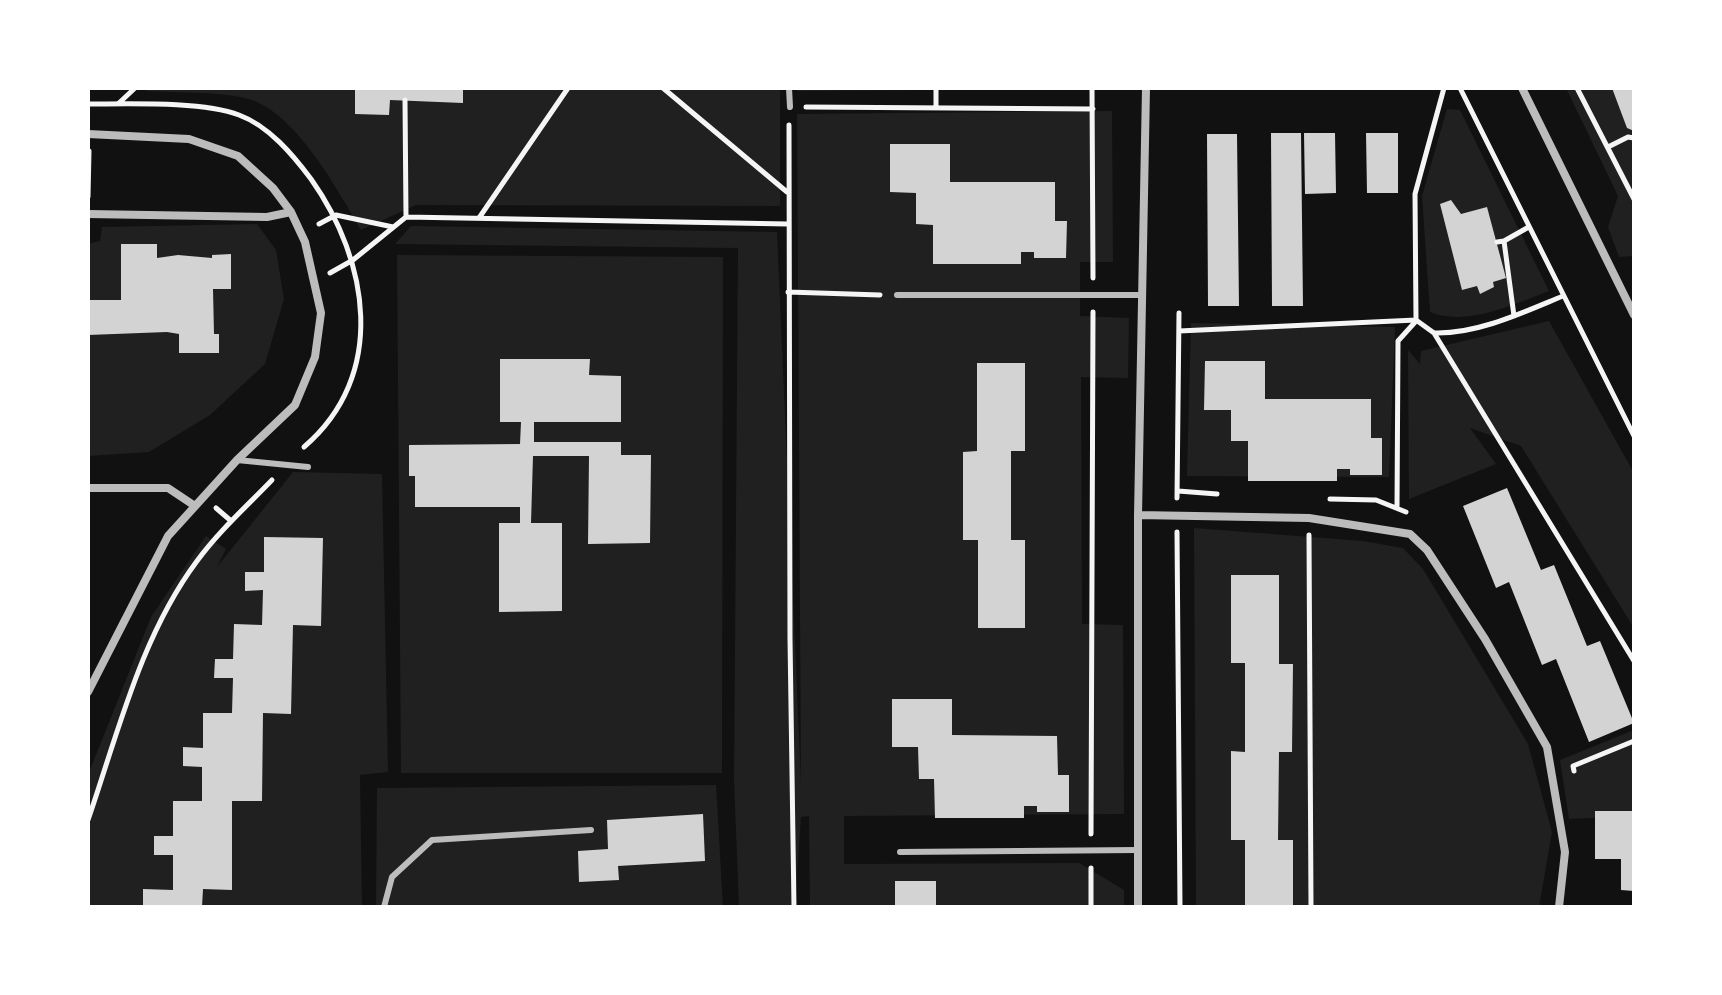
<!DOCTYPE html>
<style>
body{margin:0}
#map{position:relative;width:1722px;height:995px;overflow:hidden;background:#111;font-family:"Open Sans",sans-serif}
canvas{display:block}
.frame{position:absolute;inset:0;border:90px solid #fff;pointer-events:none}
</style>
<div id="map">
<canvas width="1722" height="995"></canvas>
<div class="frame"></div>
</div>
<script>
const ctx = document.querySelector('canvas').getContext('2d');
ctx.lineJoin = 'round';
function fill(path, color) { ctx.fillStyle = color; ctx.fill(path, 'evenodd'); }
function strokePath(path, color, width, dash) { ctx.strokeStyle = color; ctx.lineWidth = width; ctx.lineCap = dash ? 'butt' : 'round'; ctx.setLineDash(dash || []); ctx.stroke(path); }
const green = new Path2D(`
 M149,88H780V206L416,205L361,230C337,189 294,109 245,98C214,91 178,93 146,91Z
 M797,88H925V90L797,91Z
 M1566,88H1634V256L1619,257L1608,227L1618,196Z
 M1447,109L1460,110L1549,291C1515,304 1466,327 1430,312L1422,196Z
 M1112,111L1113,262H1080V316L1129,318L1128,378L1081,377L1082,624L1123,625L1124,814L844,816V864L1079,863L1124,890V907H810L809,816L801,817L795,907H739L734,780L738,248L395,244L411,226L777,232L801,783L797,114Z
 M257,224L276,250L284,299L265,364L210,415L149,452L88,456V244L100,241L102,227Z
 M397,255L723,257L722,773H401Z
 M1549,321L1634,473V628L1521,446L1470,428L1496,464L1409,499L1408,350L1420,364L1421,351Z
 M1191,323L1395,327L1389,477L1187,476Z
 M293,472L382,474L388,772L360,775L362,907H88V775L151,617L206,536L226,549L217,567Z
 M1194,528L1363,541L1403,548L1423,569L1528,744L1552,832L1539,907H1196Z
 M1634,730V816L1569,819L1560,760Z
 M716,785L723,907H376L377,788Z`);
const building = new Path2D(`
 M355,88H463V103L390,100L389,115L355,114Z
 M1612,88H1634V131L1627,128Z
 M1271,133H1301L1303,306H1272Z
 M1304,133H1335L1336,193L1305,194Z
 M1366,133H1398V193H1367Z
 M1207,134H1237L1239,306H1208Z
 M890,144H950V182H1055V221H1067L1066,258H1034V252H1021V264H933V225L916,224V193L890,192Z
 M1451,200L1461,214L1487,207L1506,278L1493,282L1494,287L1480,294L1477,286L1462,290L1440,204Z
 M121,244H157V258L178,255L212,258V255L231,254V289H213L214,334H219V353H179V334L167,332L88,335V300H121Z
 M500,359H590L589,375L621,376V422H534V442H621V455H651L650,543L588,544L589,456H533L531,523H562V611L499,612V523H520V507H415V476H409V445L520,444L521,422H500Z
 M1205,361H1265V399H1371V438H1382V475H1350V469H1337V481H1248V441H1231V410H1204Z
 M977,363H1025V451H1011V540H1025V628H978V540H963V452L977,451Z
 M1507,488L1541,570L1554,565L1587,646L1600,641L1634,723L1589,742L1556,659L1542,665L1509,582L1496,588L1463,506Z
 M264,537L323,538L321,626L293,625L291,714L263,713L262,801H232V890L203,889L202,907H143V889L173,890V855H154V836H173V801H202V767L183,766V747L203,748V713H232L233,678H214L215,659H233L234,624L262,625L263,590L245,591V572H264Z
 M1231,575H1279V664H1293L1292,752H1279L1278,840H1293V907H1245V840H1231V751L1245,752V663H1231Z
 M892,699H952V735L1057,736L1058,775H1069V812H1037V806H1024V818H935L934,779H919L918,747H892Z
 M1595,811H1634V891L1621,890V859H1595Z
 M703,814L705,861L618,866L619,880L579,882L578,851L608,849L607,820Z
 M895,881H936V907H895Z`);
const path = new Path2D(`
 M663,88L787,192
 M936,88V108
 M1092,88L1093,278
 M1444,88L1415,194L1416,320L1434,333L1634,661
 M1460,88L1634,436
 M1577,88L1634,199
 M405,100L406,217
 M119,103L135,88
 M88,104C128,104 203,101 239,115C269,126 293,155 311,179C369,261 388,375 304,447
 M806,107L1093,109
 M789,125L790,639L794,907
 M1608,147L1628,137L1634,138
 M88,197L89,151
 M479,218L568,88
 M319,224L336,215L393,227
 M1504,241L1527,228
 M1497,242L1504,241L1514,316
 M330,273L353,260L406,217L788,224
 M788,292L880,295
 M1179,331L1416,320
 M1435,333C1478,334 1524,312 1563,296
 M1178,491L1217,494
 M1177,498L1179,313
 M1330,499L1376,500L1406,512
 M216,508L230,520
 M1397,508L1398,341L1416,321
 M1177,532L1180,907
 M1309,535L1311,907
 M1574,771L1573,766L1634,741
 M88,820C118,733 141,636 197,561C219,531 246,507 272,480
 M1091,834L1093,312
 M1091,907V868`);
const service = new Path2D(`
 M789,88L790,107
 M897,295H1141
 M237,460L308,467
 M900,852L1138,850
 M384,907L392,877L432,840L591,830`);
const minor = new Path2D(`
 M1522,88L1634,315
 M88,134L189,139L238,156L273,188L291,212L305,242L321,313L315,357L295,405L237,460L168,536L88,692
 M88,214L267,217L291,212
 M88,488H168L195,506
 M1138,515L1309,518L1410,534L1427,550L1485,639L1547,747L1565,852L1559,907
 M1138,907V515L1146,88`);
fill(green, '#202020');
fill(building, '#d3d3d3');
strokePath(path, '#f5f5f5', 5);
strokePath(service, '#bcbcbc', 6);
strokePath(minor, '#bcbcbc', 8);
</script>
